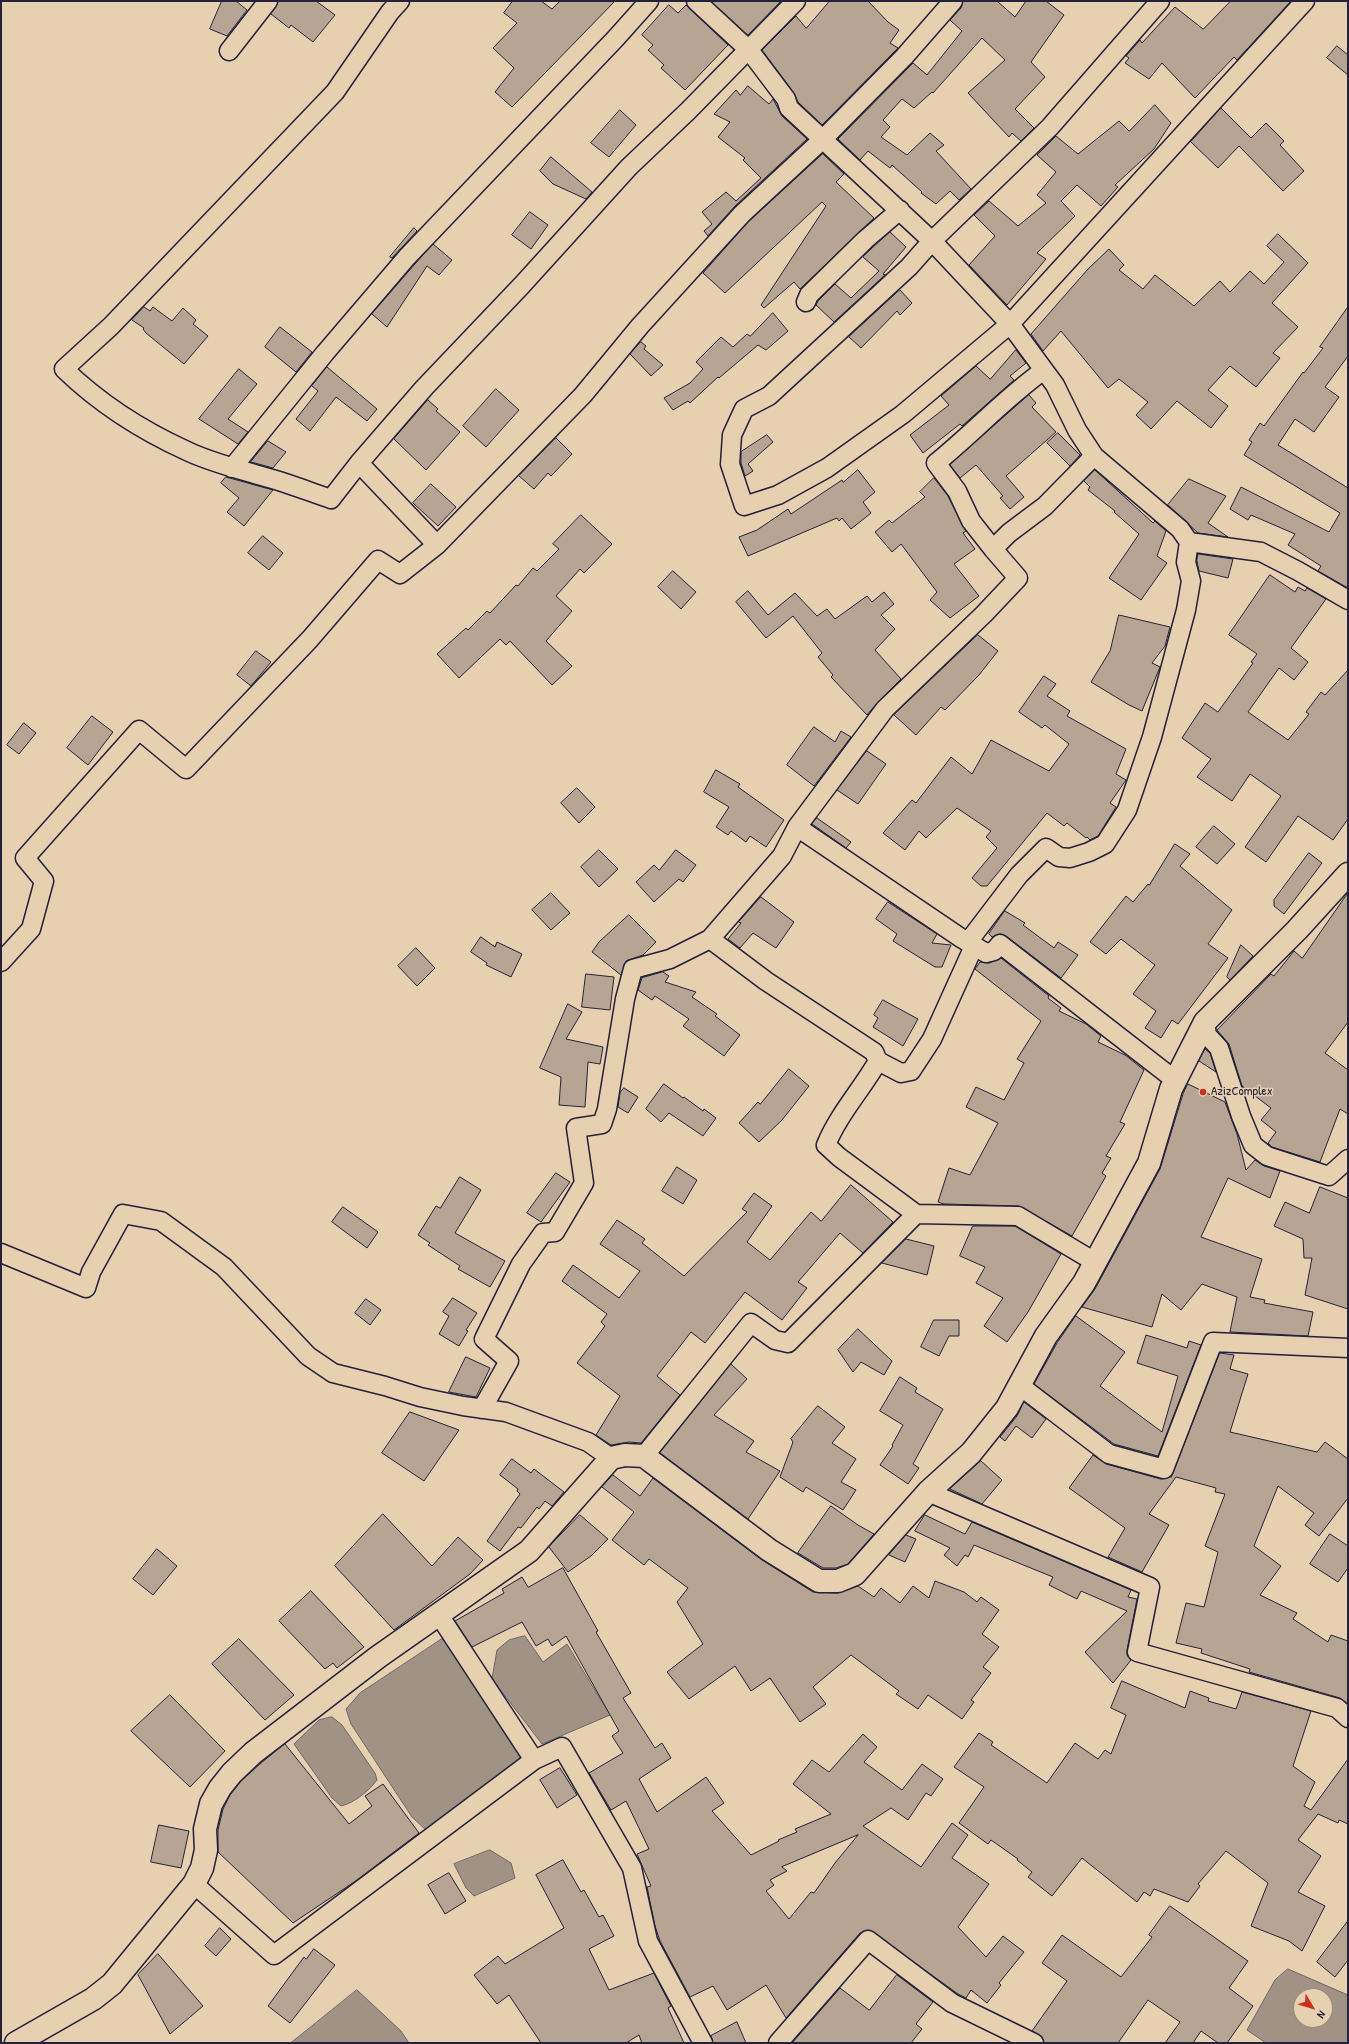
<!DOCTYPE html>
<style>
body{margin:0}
#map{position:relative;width:1349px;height:2044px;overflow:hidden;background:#e7d0b0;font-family:"Patrick Hand",sans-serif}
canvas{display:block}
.frame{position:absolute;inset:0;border:2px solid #22223b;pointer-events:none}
.north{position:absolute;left:1293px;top:1988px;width:40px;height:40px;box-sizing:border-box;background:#e7d0b0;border:1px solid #988a81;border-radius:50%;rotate:128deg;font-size:11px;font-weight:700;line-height:16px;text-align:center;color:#22223b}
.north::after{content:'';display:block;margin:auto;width:14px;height:18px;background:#c8321e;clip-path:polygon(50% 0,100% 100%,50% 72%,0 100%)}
</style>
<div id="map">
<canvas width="1349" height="2044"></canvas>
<div class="frame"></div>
<div class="north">N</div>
</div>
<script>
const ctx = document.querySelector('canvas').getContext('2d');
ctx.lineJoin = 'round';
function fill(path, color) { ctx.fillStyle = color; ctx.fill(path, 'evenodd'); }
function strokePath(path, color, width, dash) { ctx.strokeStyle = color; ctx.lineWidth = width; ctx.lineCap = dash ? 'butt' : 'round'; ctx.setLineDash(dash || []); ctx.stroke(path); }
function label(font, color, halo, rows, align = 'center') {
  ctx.font = font + ' "Patrick Hand",sans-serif'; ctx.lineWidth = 3; ctx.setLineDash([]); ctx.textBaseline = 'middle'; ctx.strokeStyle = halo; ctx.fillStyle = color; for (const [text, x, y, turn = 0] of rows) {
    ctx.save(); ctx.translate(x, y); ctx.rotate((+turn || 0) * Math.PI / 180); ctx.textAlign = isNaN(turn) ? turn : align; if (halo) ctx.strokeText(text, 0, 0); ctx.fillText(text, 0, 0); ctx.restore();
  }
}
const water = new Path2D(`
 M525,1636L543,1662L567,1644L610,1715L542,1744L492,1679L497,1650L509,1640Z
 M442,1639L454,1648L519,1748L520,1760L427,1831L412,1817L351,1724L346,1709L360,1693Z
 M332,1717L342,1725L375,1773L377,1780C369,1791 354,1803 341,1806L332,1798L294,1744L319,1720Z
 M490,1850L511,1863L515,1878L474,1896L466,1888L454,1864Z
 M1288,1969L1348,1995V2043H1266L1247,2030L1275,1980ZM1301,1996H1325V2020H1301Z
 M357,1990L401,2031L409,2043H291Z`);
const building = new Path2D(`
 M222,1H236L247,10L227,36L210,29Z
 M278,1H316L335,15L313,42L291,25L289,28L271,14Z
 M513,1H541L552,9L560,1H615L512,107L495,92L514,68L493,48L517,23L504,13Z
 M711,1H781L748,35Z
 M830,1H868L888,22L899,30L890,43L898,48L822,125L798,102L794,93L762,50L796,16L806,28Z
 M963,1H997L1015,17L1026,1H1046L1064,15L1031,62L1045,77L1015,109L1034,128L1021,141L1012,133L1009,137L968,93L1005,60L982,38L933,93L932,92L914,108L902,99L883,120L890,127L881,137L907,155L930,133L944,145L936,151L971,189L959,200L950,191L936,204L921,193L922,192L892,165L890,168L868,151L860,160L838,139L913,63L927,75L962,31L950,20L961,8Z
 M1231,1H1291L1237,60L1234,57L1195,98L1162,63L1149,79L1125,63L1129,58L1126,56L1140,40L1142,43L1175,7L1203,29Z
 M669,5L678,13L686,5L728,45L685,90L661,68L664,65L648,50L653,45L642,35Z
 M1337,46L1348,55V75L1327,58Z
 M748,86L769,104L773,99L782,116L807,139L735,206L708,236L704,231L712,224L702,212L726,192L736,201L761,178L743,160L745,158L718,137L730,122L714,114L736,90L740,95Z
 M1155,105L1171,123L1154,149L1115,185L1118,187L1101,206L1077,185L1061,201L1075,216L1037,253L1046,259L1007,305L969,265L995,236L974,215L989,201L1018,226L1046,203L1037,195L1056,172L1037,155L1056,136L1078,154L1119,121L1129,131Z
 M1221,108L1251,138L1266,123L1284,141L1280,145L1304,171L1283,191L1239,146L1218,168L1191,142Z
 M620,110L636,125L609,157L591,143Z
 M823,154L844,174L836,182L874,218L800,289L794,282L764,308L761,305L826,206L822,202L725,293L703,273L749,221Z
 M551,157L592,192L586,199L553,184L540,171Z
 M530,212L548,225L531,249L512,235Z
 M414,228L417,231L392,258L390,257Z
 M890,232L906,247L883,274L885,275L834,322L816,305L818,301L835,284L851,298L879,271L863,257Z
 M1278,234L1308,263L1272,303L1298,327L1273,353L1280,358L1256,387L1230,366L1208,390L1228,406L1211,428L1177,401L1151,429L1136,415L1148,402L1119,379L1108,388L1061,331L1043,351L1031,334L1088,269L1109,249L1124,265L1119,270L1143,289L1155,275L1194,306L1220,281L1230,292L1250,271L1264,284L1284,262L1267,246Z
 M433,244L452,260L439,275L427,266L387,327L372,314Z
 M900,290L912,303L900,315L897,311L861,348L849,337Z
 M144,307L150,311L153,307L172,321L183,308L196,320L193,324L208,336L184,364L146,333L143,329L144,328L132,320Z
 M1348,307V356L1325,387L1339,397L1314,432L1295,419L1278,445L1348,488V588L1318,571L1321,566L1288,545L1295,534L1251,515L1248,520L1230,509L1241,487L1329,532L1340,513L1244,455L1252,442L1249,440L1260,423L1264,426L1303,372L1304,373L1323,348L1320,347Z
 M773,313L788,331L766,350L758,345L719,378L718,377L690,403L688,401L673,410L664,398L690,383L703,369L696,362L721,337L733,347L747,334L750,336Z
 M280,327L312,352L296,372L265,347Z
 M641,342L646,346L644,349L663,365L651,376L630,354Z
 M1016,350L1026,363L1010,376L1014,380L962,426L960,424L923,453L910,435L949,405L941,396L976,366L990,379Z
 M327,367L377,409L367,421L336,397L310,431L296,419L318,391L312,386Z
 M239,369L257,384L228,419L248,432L238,444L199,419Z
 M496,389L519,410L486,447L463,426Z
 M1029,395L1036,403L1032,407L1056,432L1006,476L1024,497L1010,509L1000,498L1003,496L976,465L960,478L950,465Z
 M428,400L438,409L436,411L460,432L426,470L394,439Z
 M1058,433L1080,455L1070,466L1047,443Z
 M767,435L773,442L748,464L753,471L745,476L741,463V452Z
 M556,438L572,454L551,476L548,473L534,489L519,476Z
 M268,441L286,452L273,468L251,462Z
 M858,470L875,492L863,502L871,513L851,529L842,518L839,521L837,518L748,556L739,537L757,530L788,509L791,514L842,480L843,482Z
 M1095,470L1153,523L1155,521L1166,531L1157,556L1167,563L1141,600L1109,578L1139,534L1114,512L1115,511L1088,490L1090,487L1084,481Z
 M226,477L273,490L244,526L227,512L239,498L221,483Z
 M934,478L948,496L966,531L963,533L975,549L954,564L979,596L950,618L930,600L937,592L901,544L892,552L875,532L889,520L892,523L925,497L920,492Z
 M1189,479L1226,496L1208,523L1228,537L1198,533L1168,505Z
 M431,484L456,507L438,526L413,503Z
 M581,515L612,544L584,573L580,569L556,596L572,611L546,641L572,666L552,685L510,641L506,645L500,639L459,678L437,654L466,628L468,630L487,611L490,613L516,585L518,586L533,568L537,571L559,549L553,544Z
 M263,536L283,553L269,570L248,553Z
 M1198,554L1233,559L1228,578L1199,571L1197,561Z
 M673,571L696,592L681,609L658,587Z
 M1270,575L1295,592L1298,587L1305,591L1307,588L1326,599L1291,648L1308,662L1294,680L1279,668L1248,712L1288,740L1309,714L1306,712L1321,692L1325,695L1348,670V819L1333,840L1298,816L1266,862L1245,847L1281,796L1250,774L1232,801L1197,777L1211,759L1182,738L1205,703L1218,712L1253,663L1251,662L1257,654L1229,635Z
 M748,591L768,615L795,593L817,616L827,609L835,619L867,596L872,602L884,592L894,604L881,615L895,629L875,650L901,679L878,702L867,715L831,677L833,675L818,657L822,653L793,616L766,638L736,602Z
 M1119,615L1170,627L1165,646L1152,663L1160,667L1142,711L1129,705L1091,682L1110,651Z
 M978,635L998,651L979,675L945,710L941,707L916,735L894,715Z
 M256,651L271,662L251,686L237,675Z
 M1044,676L1056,684L1047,696L1070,711L1067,716L1126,749L1116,774L1126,780L1110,803L1116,807L1098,836L1090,840L1087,837L1086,838L1067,823L1064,826L1047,813L987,886H981L972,878L997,848L986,837L991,831L957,808L926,838L919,831L905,850L883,833L912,800L916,803L951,757L972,774L991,740L1049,771L1069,744L1045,725L1042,728L1019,712Z
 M92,716L113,732L88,765L67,748Z
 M24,723L36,733L19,754L7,745Z
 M814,727L835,742L841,731L851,737L814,786L787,765Z
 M867,751L886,764L858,804L837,790Z
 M716,770L740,784L738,787L784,820L766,847L750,836L746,842L731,831L728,835L716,827L729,807L704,792Z
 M577,788L595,807L579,823L561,803Z
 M817,818L851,842L846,848L812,824Z
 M1214,826L1235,844L1217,864L1196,847Z
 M1175,844L1190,854L1180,866L1232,910L1208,944L1228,958L1178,1024L1172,1020L1161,1038L1145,1028L1156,1011L1133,994L1155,965L1121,939L1106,954L1090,942L1126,896L1133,902L1148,884L1149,885Z
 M599,850L618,869L599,887L581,867Z
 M676,850L696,865L683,882L679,879L654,902L636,882L654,865L659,870Z
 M1309,853L1322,863L1284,914L1274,906V900Z
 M551,893L570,913L551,930L532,910Z
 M1348,893V1022L1325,1053L1348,1070V1114L1340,1109L1320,1162L1272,1147L1268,1143L1276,1132L1261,1120L1271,1108L1242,1086L1229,1044L1217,1030L1271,974L1274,976L1294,951L1302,958Z
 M761,897L794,922L776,948L753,933L740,948L728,939L741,923L739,922Z
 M888,902L937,934L932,943L951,945L942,967H935L893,941L897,934L876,919Z
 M1005,911L1025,923L1023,925L1054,948L1058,942L1078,955L1061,978L1006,936L1001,934L992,937L989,934Z
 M629,915L656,942L643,955L626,961L621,975L592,952L599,942Z
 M481,937L495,947L497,942L522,954L511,977L486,965L487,963L471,952Z
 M1241,945L1253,956L1230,980L1227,977Z
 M416,948L435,968L417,986L398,966Z
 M1001,958L1049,996L1048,998L1061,1008L1059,1011L1086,1024L1101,1036L1098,1042L1125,1055L1144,1070L1120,1122L1125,1124L1106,1156L1111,1158L1102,1173L1106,1176L1072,1236L1019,1206L944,1204L938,1202L949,1168L970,1175L998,1123L966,1107L976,1087L1004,1100L1024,1063L1017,1059L1041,1021L975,969L980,962L989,963Z
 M663,972L669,976L665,982L696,992L692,997L717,1014L715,1016L740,1035L724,1056L683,1026L689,1019L655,996L652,1000L638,990L642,978Z
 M586,974L614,977L610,1010L582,1007Z
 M883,1000L918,1019L903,1046L873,1027L878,1018L874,1015Z
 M568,1004L582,1012L566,1039L603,1047L600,1064L588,1062L585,1107L559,1105L561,1077L540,1068Z
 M1205,1049L1210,1053L1216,1072L1199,1061Z
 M789,1069L809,1086L782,1120L759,1142L739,1123L758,1102L760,1104Z
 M664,1084L683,1098L684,1097L703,1111L704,1109L716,1118L703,1136L669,1113L661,1122L646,1109Z
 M1188,1084L1225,1102L1237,1134L1246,1170L1255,1160L1264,1166L1280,1171L1270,1198L1228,1178L1201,1237L1262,1259L1250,1297L1265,1300L1264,1303L1313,1312L1308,1336L1230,1332L1237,1297L1202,1284L1181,1310L1162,1294L1152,1327L1082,1307L1095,1289L1160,1169L1183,1094Z
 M624,1088L638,1097L628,1113L618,1107L620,1093Z
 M677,1167L697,1180L683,1204L662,1191Z
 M556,1173L570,1182L541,1222L527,1213Z
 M460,1177L481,1190L455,1233L505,1261L490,1287L458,1269L460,1266L428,1245L430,1243L418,1235L436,1206L440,1208Z
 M851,1185L893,1222L863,1253L840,1233L798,1282L807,1288L782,1320L745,1292L705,1343L691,1332L657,1376L680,1395L641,1443L629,1442L611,1445L596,1435L620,1396L577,1363L605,1326L601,1322L607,1314L562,1281L573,1265L619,1298L640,1271L600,1244L617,1220L645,1239L642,1243L684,1276L747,1212L742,1209L754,1193L772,1206L747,1242L770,1260L811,1212L821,1221Z
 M1320,1187L1348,1198V1309L1305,1295L1312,1258H1304L1303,1239L1274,1226L1285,1202L1309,1213Z
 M343,1207L378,1232L367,1248L332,1222Z
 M973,1226H1015L1061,1254L1028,1312L1007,1342L984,1326L1003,1298L976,1283L985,1267L960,1256Z
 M906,1239L934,1246L927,1275L882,1263Z
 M453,1298L477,1313L466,1330L468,1331L459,1346L439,1334L449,1316L443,1312Z
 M366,1299L381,1310L370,1325L355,1313Z
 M1076,1316L1125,1352L1100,1386L1162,1432L1178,1376L1137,1363L1146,1335L1187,1348L1189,1341L1201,1345L1158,1456L1114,1444L1034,1384L1057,1343Z
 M934,1320H959V1336H949L939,1356L921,1347Z
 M858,1329L892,1361L884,1375L861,1362L853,1372L838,1350Z
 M1220,1353L1234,1355L1230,1369L1248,1374L1230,1432L1317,1452L1325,1442L1348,1459V1498L1319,1536L1305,1525L1314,1513L1278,1486L1254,1546L1281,1566L1260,1595L1297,1613L1293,1619L1328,1642L1331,1635L1348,1641V1704L1340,1698L1249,1672L1250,1669L1201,1653L1202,1649L1176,1643L1186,1603L1204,1607L1218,1552L1205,1546L1225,1494L1215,1492L1216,1488L1176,1477L1149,1514L1169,1525L1142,1572L1108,1557L1125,1528L1069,1488L1093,1455L1106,1464L1161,1479L1171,1477Z
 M466,1357L490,1368L476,1397L449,1392Z
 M731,1364L747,1379L714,1415L754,1441L746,1452L780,1471L748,1519L660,1453Z
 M900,1377L917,1388L915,1392L943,1409L913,1464L919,1468L908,1484L880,1465L893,1446L892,1445L903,1425L880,1411Z
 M1024,1402L1046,1419L1032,1438L1016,1426L1005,1441L1000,1437L1017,1416Z
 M818,1406L845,1427L832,1443L856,1459L841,1482L856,1490L843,1510L806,1487L803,1492L780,1477L793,1442L791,1439Z
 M410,1412L459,1430L424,1481L382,1453Z
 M512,1459L531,1473L534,1469L564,1492L552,1506L545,1501L539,1509L537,1507L521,1528L518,1527L500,1551L487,1541L520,1494L517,1491L518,1489L500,1475Z
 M981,1461L1002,1480L982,1504L950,1489Z
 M613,1475L640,1496L653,1478L762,1560L813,1592L838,1593L858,1586L874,1597L881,1588L900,1603L913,1586L929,1598L935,1581L964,1592L977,1602L981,1597L999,1610L982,1634L999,1647L983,1667L991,1673L971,1700L974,1702L962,1719L928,1695L918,1709L896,1694L899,1691L851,1655L813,1687L826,1704L800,1722L770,1678L751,1691L735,1666L689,1699L667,1672L703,1644L677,1602L688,1588L649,1559L644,1565L612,1540L634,1512L602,1487Z
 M831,1506L858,1525L874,1534L848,1564L836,1568H823L798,1553Z
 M383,1514L432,1566L458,1537L483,1560L470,1574L394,1630L335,1566Z
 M580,1515L608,1539L591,1556L568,1572L549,1547Z
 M925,1515L965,1534L972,1522L1131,1590L1128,1597L1137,1599L1127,1650V1655L1131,1660L1113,1683L1085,1652L1127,1611L1081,1591L1077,1599L1049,1585L1053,1577L974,1545L968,1557L965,1555L957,1566L944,1555L950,1548L915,1531Z
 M1330,1534L1348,1546V1568L1338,1582L1310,1564Z
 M906,1535L916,1539L905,1562L889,1555Z
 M157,1549L177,1566L153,1595L133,1579Z
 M563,1568L598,1631L596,1632L631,1693L623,1698L655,1748L662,1743L671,1758L639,1779L657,1812L706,1777L724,1803L712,1811L751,1855L779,1841L778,1840L797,1832L795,1829L831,1814L793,1784L812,1760L829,1772L863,1734L877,1747L864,1762L898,1787L902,1790L922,1764L943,1779L931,1796L926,1793L908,1820L891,1808L863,1826L921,1867L952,1823L968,1835L952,1858L989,1884L958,1927L986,1957L1003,1936L1024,1952L999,1983L1001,1985L987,2003L971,1990L966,1998L958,1994L869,1930L860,1933L786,2018L766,1985L727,2010L713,1986L690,1997L660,1941L655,1926L647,1887L651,1886L637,1854L649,1849L626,1801L611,1810L589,1773L623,1753L612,1736L619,1731L566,1636L552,1646L548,1639L536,1646L522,1622L472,1647L455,1621L504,1593L502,1589L522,1577L528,1587ZM858,1835L835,1863L814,1893L811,1892L789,1919L766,1891L774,1885L770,1880L787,1871L782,1867Z
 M311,1591L364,1647L337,1668L333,1663L325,1669L279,1621Z
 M239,1639L294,1695L265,1720L212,1664Z
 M1122,1681L1185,1708L1190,1691L1209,1698L1208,1701L1236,1709L1242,1692L1311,1711L1293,1766L1315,1782L1304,1806L1311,1810L1348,1759V1824L1339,1820L1338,1823L1318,1814L1298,1840L1321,1856L1298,1892L1325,1906L1302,1951L1289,1941L1251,1926L1268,1883L1226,1851L1198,1884L1200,1886L1188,1902L1154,1889L1150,1896L1144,1892L1137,1902L1082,1858L1052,1896L1028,1877L1032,1872L1017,1860L1018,1859L991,1840L988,1844L959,1823L984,1787L954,1767L979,1733L993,1742L991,1745L1047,1783L1075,1743L1098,1759L1105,1750L1111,1754L1126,1715L1111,1708Z
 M170,1695L225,1751L190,1787L131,1731Z
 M285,1744L349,1824L372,1806L365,1796L383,1784L419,1833L357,1880L293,1923L218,1852V1830L223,1809L230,1795L241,1781L261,1763Z
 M560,1768L577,1795L557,1808L540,1780Z
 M159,1825L189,1831L181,1868L151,1862Z
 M563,1860L581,1892L584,1890L599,1917L603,1915L614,1936L589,1949L609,1990L654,1973L671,2006L668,2008L684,2043H642L639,2035L626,2043H541L509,1995L497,2004L474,1975L498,1956L505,1964L564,1928L536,1875Z
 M449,1873L466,1901L445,1914L428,1885Z
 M1170,1906L1248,1961L1229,1988L1253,2006L1227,2043H1218L1201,2031L1193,2043H1165L1180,2022L1148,2000L1118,2043H1044L1042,2037L1032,2031L1067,1981L1042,1963L1062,1935L1121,1977L1152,1937L1149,1935Z
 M1348,1921V1960L1335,1977L1317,1962Z
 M220,1928L231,1939L216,1956L205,1946Z
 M314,1949L335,1965L290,2023L268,2006L304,1957L306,1959Z
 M158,1954L203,2006L170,2034L138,1975Z
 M897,1975L933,2002L916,2024L922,2029L911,2043H792L840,1988L869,2010Z
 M737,2022L746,2043H713L711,2036Z`);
const street = new Path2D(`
 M400,1L390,12L335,92L111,326L64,369C99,403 143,431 187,451C212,463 239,469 265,477C288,483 310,492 331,499L359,463L437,545
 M696,1L749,50L786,99L789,108L932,241L1010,324L1055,385L1077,430L1094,456L1180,529L1189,542L1186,562L1191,581L1186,610L1152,737L1127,810L1105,844L1089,852L1070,858L1059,857L1046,848L1019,875L968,942
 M1160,1L1050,127L932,241L909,267L769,396L744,409L732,435L730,464L744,506L778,495L827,468L903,414L1010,324L1305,1
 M229,51L268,1
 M806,302L809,295L865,240L900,210
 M359,463L424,388L522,285L629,167L688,111L796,1
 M232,468L325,353L407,257L616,38L649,1
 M1189,542L1261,552L1298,571L1348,600
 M993,549L971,521L957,491L936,463C973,433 1005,398 1044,370
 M797,827L961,938L986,953L994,951L1000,944L1175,1080
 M710,939L766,981L874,1052L878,1061C862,1089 838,1115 826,1145L839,1157L916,1214
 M1,962L31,929L44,881L25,858L139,730L186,769L310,639L378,560L400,574L437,545L583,395L640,326L742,214L823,139L904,57L953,1
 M1205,1022L1207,1035L1219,1048L1241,1116L1253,1145L1267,1156L1329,1176L1348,1159
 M878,1061L901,1073L911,1071L932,1039L974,946
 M1,1253L86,1288L91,1272L123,1214L161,1221L224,1267L308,1356L333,1373L385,1386L420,1397L463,1406L506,1412L588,1442L611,1458
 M1019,1385L1109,1454L1164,1469L1213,1342L1348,1348
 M482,1409L509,1361L484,1339L521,1264L543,1233L555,1232L584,1183L576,1128L602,1124L607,1109L625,999L633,969L670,959L710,939L782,856L797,827L885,709L984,614L1018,578L993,549L1009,533L1045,506L1094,456
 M644,1456L751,1323L775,1340L788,1343L916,1214L1018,1216L1095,1262
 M928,1492L1150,1587L1137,1652L1337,1708L1348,1718
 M439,1615L534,1760L562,1747L632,1868L648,1941L703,2043
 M194,1884L274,1955L534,1760
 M778,2043L868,1940L952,2003L1034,2043`);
const secondary = new Path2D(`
 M16,2043L93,1999L112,1984L194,1884L202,1868L206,1850L205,1829L211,1804L220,1788L232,1773L253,1753L378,1657L529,1551L611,1458L625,1455L644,1456L769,1550L819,1581H838L855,1574L928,1492L971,1453L1007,1408L1046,1336L1084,1283L1149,1163L1171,1089L1205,1022L1297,930L1348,874`);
const markers = [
 [1203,1092,4,"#c8321e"]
];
const poiNames = [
 ["AzizComplex",1211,1092]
];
fill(water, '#a19286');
strokePath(water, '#6e6568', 1);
fill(building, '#b7a593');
strokePath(building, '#22223b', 1);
strokePath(street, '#22223b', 21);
strokePath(secondary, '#22223b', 25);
strokePath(street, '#e7d0b0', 18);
strokePath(secondary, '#e7d0b0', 22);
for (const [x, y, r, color] of markers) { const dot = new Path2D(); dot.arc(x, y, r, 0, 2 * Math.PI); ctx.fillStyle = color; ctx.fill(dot); strokePath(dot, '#e7d0b0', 1.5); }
label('13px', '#22223b', '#e7d0b0', poiNames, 'left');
</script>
